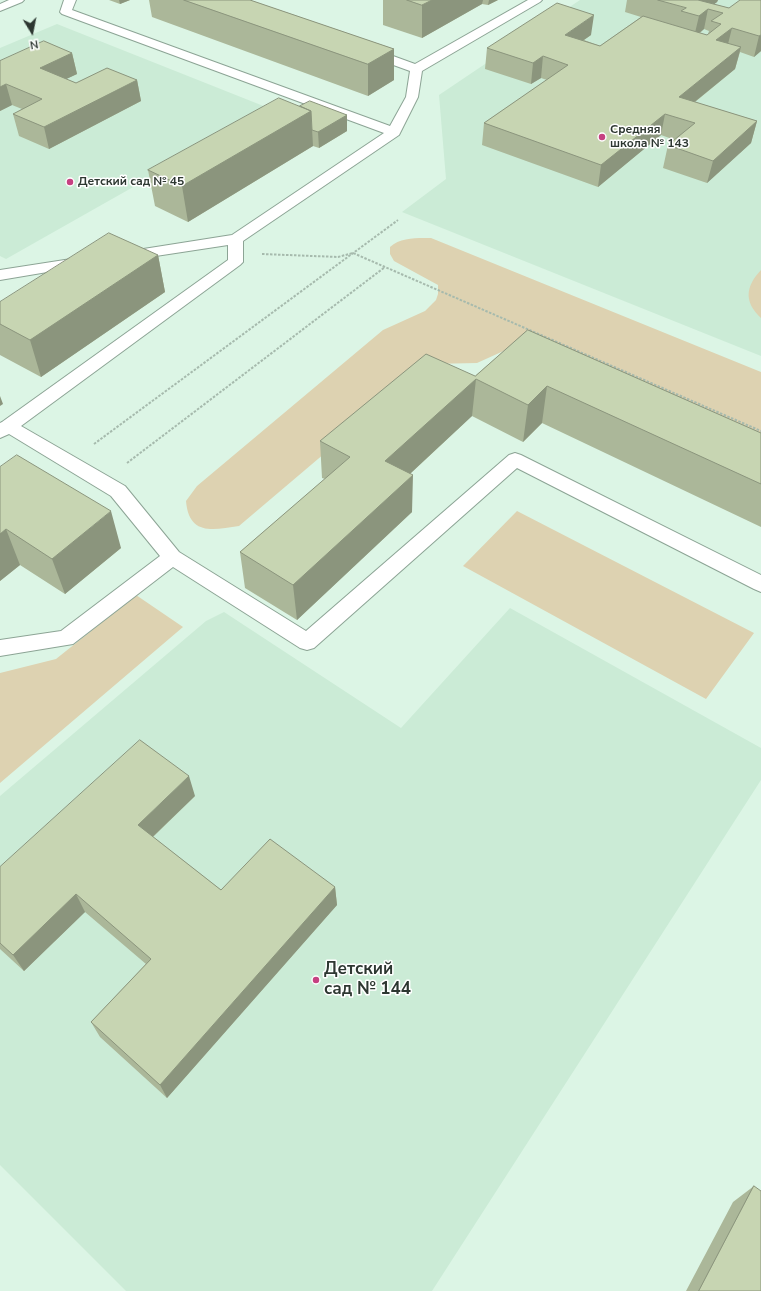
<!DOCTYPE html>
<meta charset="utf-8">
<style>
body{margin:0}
#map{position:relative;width:761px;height:1291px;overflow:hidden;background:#dcf5e5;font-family:"Nunito Sans",sans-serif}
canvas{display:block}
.north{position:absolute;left:12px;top:12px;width:40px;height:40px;-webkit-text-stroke:3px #fff;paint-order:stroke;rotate:170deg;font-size:11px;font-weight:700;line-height:16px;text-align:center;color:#2d3731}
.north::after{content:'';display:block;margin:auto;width:14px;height:18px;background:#2d3731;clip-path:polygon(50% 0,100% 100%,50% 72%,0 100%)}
</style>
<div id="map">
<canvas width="761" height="1291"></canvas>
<div class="north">N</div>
</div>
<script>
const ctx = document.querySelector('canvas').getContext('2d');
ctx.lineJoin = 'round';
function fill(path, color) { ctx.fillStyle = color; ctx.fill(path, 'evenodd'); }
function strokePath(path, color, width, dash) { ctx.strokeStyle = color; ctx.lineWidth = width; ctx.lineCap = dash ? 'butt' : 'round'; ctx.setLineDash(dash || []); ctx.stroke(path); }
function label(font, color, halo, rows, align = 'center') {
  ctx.font = font + ' "Nunito Sans",sans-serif'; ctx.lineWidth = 3; ctx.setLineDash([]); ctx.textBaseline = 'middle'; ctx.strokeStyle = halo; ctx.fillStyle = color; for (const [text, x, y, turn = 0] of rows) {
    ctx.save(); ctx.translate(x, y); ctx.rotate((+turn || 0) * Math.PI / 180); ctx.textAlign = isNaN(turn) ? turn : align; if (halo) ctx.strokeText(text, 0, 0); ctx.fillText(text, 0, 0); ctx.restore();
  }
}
const built = new Path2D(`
 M580,0H761V356L402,212L446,179L439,95Z
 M57,24L271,109L6,259L0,256V48Z
 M510,608L761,748V780L432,1291H126L0,1165V796L206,621L224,612L401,728Z`);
const green = new Path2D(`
 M431,238L761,372V435L508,349L477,363L430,364L239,526C213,530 189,536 186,501L197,486L383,330L425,311L436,300L438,294V285L394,261L390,254V247C401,237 417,238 431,238Z
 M761,270V318C744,302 745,287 761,270Z
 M517,511L754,633L706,699L463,566Z
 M136,595L183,627L0,783V673L56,659Z`);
const path = new Path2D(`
 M262,254L338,257L353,253L761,431
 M94,444L398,220
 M127,463L385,267`);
const lane = new Path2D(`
 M9,0H24L22,2L0,11V4Z
 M64,0H76L72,10L390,126L406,97L410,71L363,54L361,51L363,48H371L415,64L528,0H542L540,2L422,71L418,97L399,135L243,241V262L240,265L21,426L125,486L179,552L306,631L509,455L515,453L521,455L761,575V592L754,589L517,468L314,648L307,650L300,648L173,567L73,644L0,656V640L61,631L160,556L111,496L9,434L0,438V423L2,422L228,260V245L123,261L118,259L115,256L118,253L232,235L384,133L62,14L60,12Z
 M84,257L89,259L92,262L89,265L0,280V270Z`);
const wall = new Path2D(`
 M109,0H130L120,4Z
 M149,0H250L394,49V80L368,96L152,17Z
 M383,0H498L488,5L482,4L422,38L383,25Z
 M627,0H718L717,2L714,4L729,8L761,0V51L754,57L740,52L735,69L695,102L757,121L751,143L707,183L663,168L668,145L675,140L661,135L598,187L482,145L484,123L547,80L541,78L531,84L485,69L487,48L591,35L584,40L600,46L641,17L625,12ZM704,29L709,31L708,34L707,35L700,33Z
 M72,53L77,74L66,79L76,83L137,80L141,101L49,149L19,136L13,114L22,109L12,105L0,111V61Z
 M300,106L347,115V131L319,148L313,146L188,222L155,206L148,170Z
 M158,255L165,292L41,377L0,355V302Z
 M528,330L761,433V527L542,423L523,442L472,416L410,474L412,512L297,620L245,588L240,552L325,479L322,478L320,441L475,376Z
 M0,467L121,548L65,594L20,565L0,581Z
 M195,796L153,837L221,890L335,887L337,905L167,1098L100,1037L91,1022L146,964L85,912L24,971L0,949V867Z
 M754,1186L761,1291H686L733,1202Z`);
const shadedWall = new Path2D(`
 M119,0H130L120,4Z
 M432,0H483L482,4L422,38V5Z
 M489,0H498L488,5Z
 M697,0H718L717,2L708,9L704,29L694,37L699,16Z
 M594,15L591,35L562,55L565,35Z
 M732,28L727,48L716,40Z
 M761,35V51L754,57L759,36Z
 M741,47L735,69L676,117L679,97Z
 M394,49V80L368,96V64Z
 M72,53L77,74L45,89L40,68Z
 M543,56L541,78L531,84L533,63Z
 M137,80L141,101L49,149L44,127Z
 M6,84L12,105L0,111V87Z
 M311,111L313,146L188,222L182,186Z
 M665,114L661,135L598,187L601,165Z
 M347,115V131L319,148L318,132Z
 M757,121L751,143L707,183L713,161Z
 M158,255L165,292L41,377L30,340Z
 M476,379L472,416L385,497V461Z
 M547,386L542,423L523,442L528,405Z
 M0,396L3,404L0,406Z
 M413,475L412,512L297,620L293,585Z
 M111,511L121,548L65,594L52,559Z
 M6,529L20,565L0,581V534Z
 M189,776L195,796L145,844L138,825Z
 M335,887L337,905L167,1098L160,1085Z
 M76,894L85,912L24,971L13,955Z`);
const building = new Path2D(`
 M184,0H250L394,49L368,64Z
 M407,0H432L422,5Z
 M658,0H698L729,8L740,0H761V35L759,36L732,28L716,40L741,47L679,97L757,121L713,161L668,145L695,123L665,114L601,165L484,123L568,65L543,56L533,63L487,48L557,3L594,15L565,35L600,46L643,16L707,35L721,24L711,21L723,13L708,9L699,16L681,11L686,8Z
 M44,41L72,53L40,68L76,83L107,68L137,80L44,127L13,114L42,99L6,84L0,87V61Z
 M279,98L311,111L182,186L148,170Z
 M310,101L347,115L318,132L312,130L311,111L300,106Z
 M109,233L158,255L30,340L0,324V302Z
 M528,330L761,433V484L547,386L528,405L476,379L385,461L413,475L293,585L240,552L350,457L320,441L426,354L475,376Z
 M17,455L111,511L52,559L6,529L0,534V467Z
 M140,740L189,776L138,825L221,890L270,839L335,887L160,1085L91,1022L151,959L76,894L13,955L0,943V867Z
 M754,1186L761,1191V1291H699Z`);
const markers = [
 [602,137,4,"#c64081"],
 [70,182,4,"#c64081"],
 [316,980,4,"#c64081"]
];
const farPoinames = [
 ["Средняя",610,130],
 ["школа № 143",610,144],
 ["Детский сад № 45",78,182]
];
const nearPoinames = [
 ["Детский",324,970],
 ["сад № 144",324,990]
];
fill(built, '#cbebd6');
fill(green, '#ddd2b1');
strokePath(lane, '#8ca495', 2);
strokePath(path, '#a6baad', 2, [2.5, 1.5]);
fill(lane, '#fff');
fill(wall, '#abb799');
fill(shadedWall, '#8b957d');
fill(building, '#c7d5b2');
strokePath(building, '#8b957d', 1);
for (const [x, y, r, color] of markers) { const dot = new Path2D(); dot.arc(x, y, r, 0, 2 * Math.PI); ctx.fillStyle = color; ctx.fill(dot); strokePath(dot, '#fff', 1.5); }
label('bold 12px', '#2d3731', '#fff', farPoinames, 'left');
label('bold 17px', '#2d3731', '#fff', nearPoinames, 'left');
</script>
